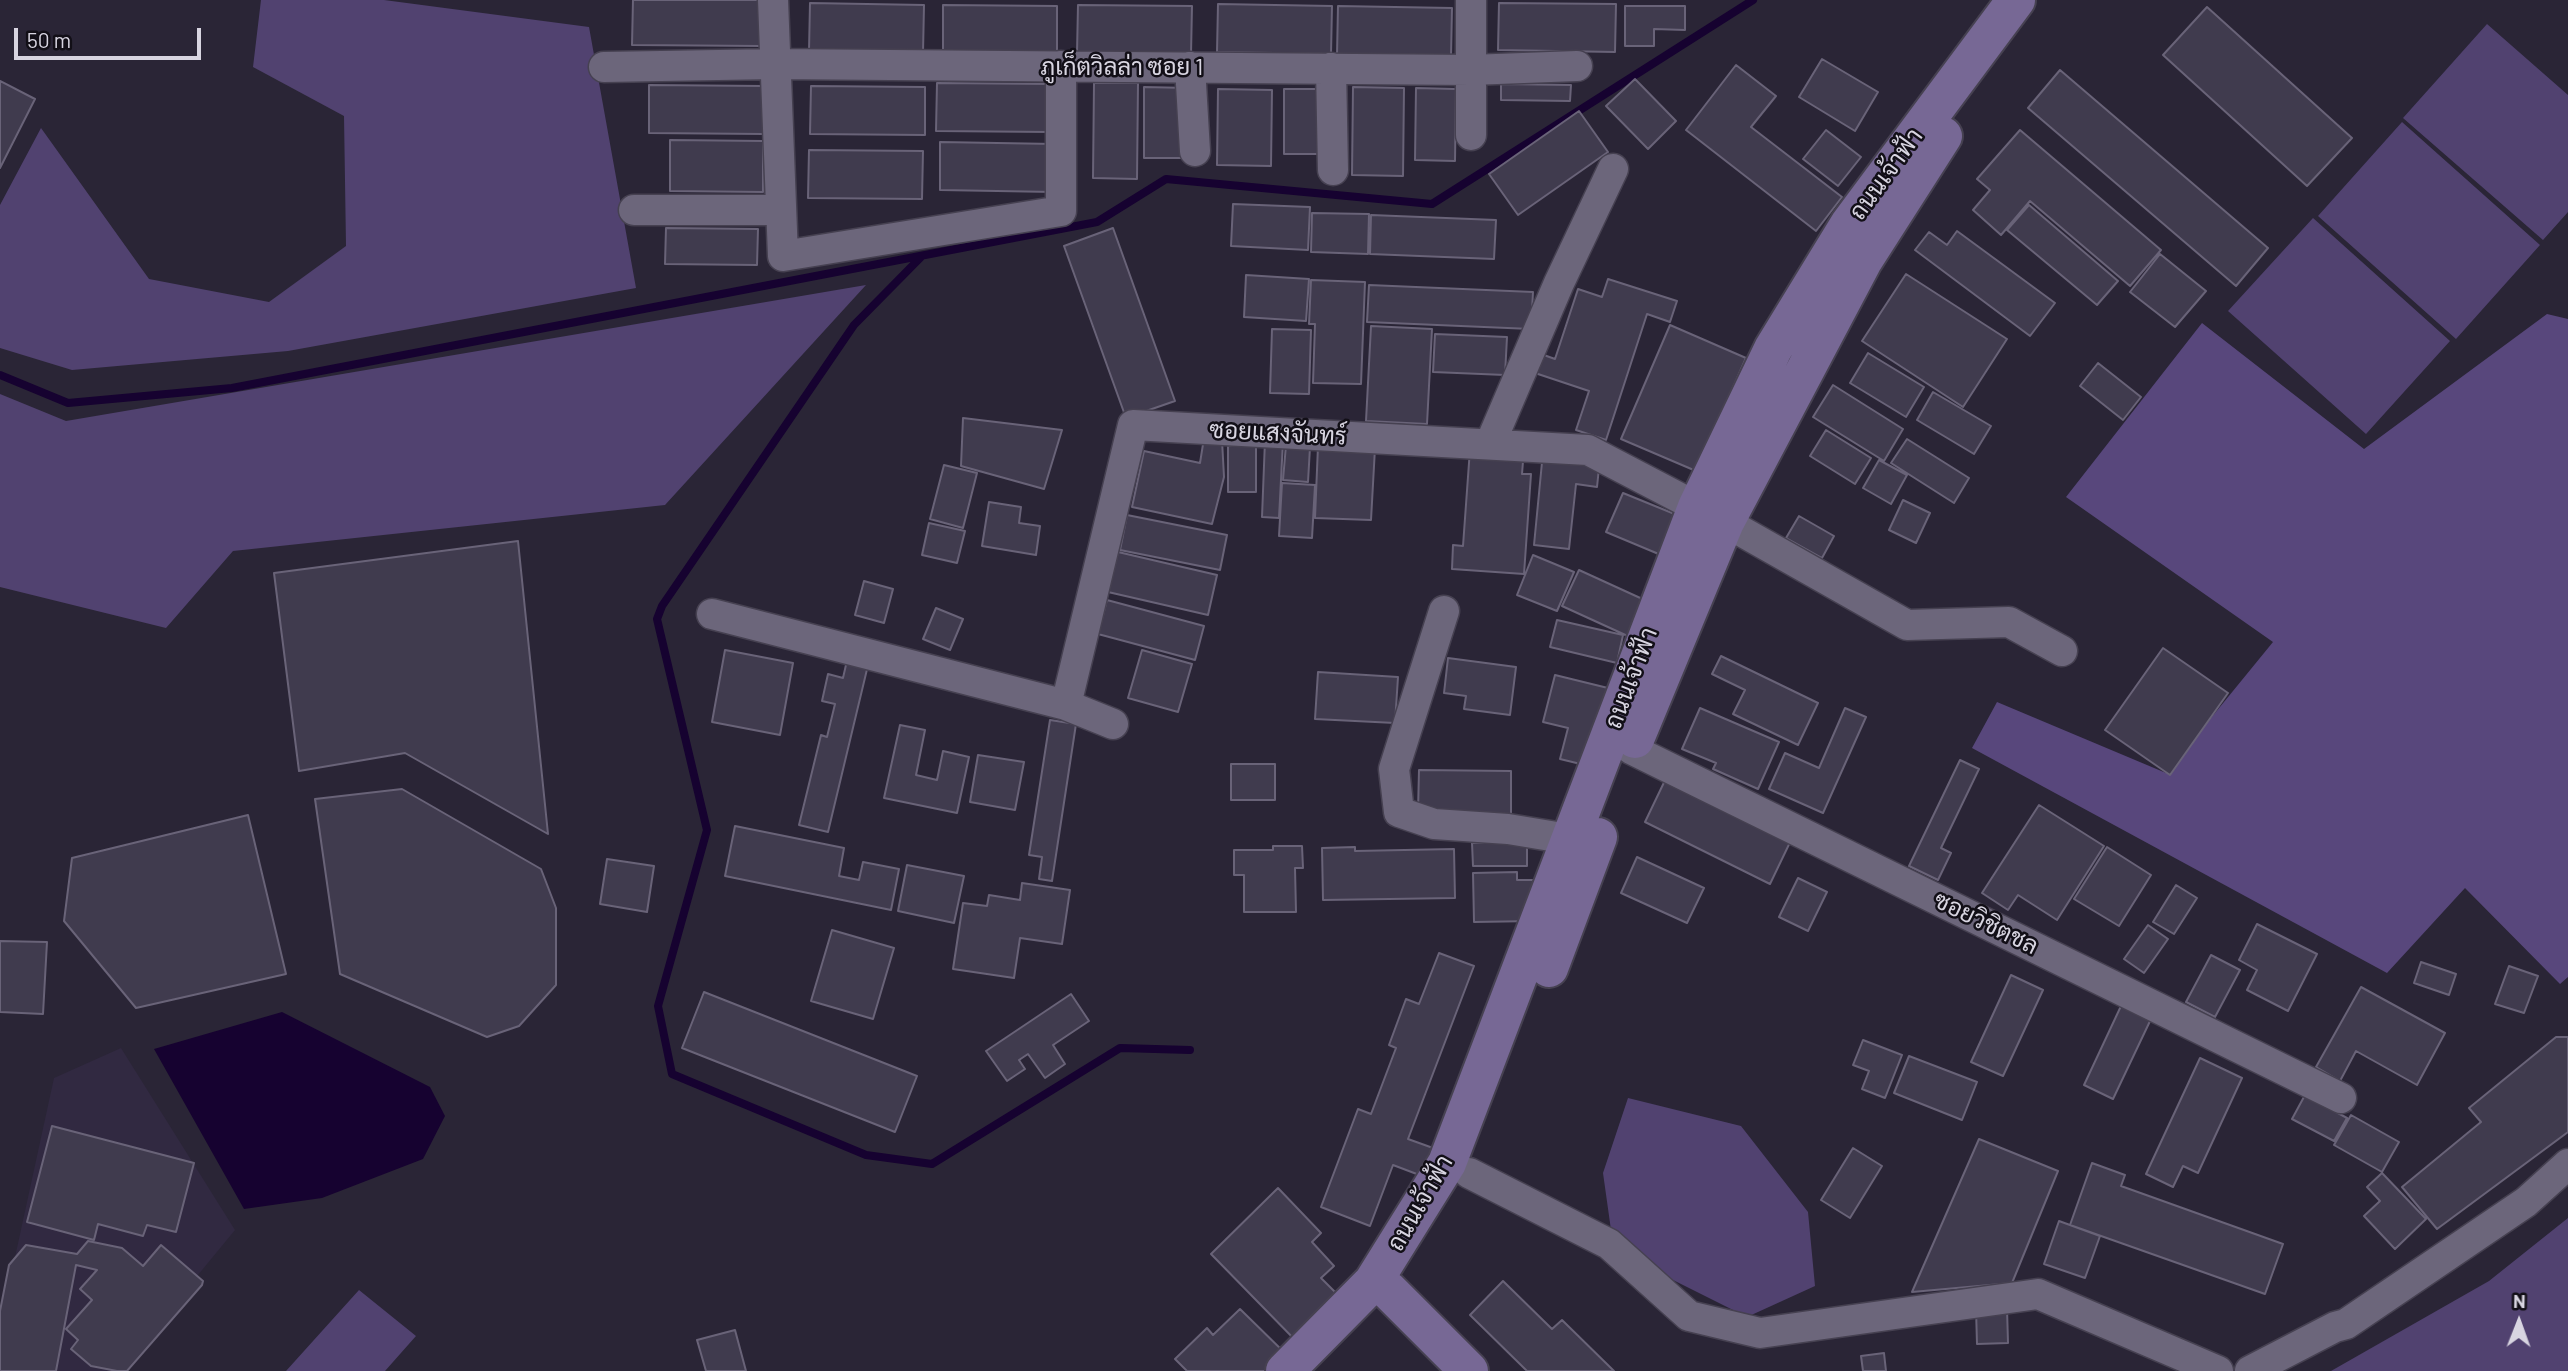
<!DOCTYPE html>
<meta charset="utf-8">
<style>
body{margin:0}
#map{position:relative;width:2568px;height:1371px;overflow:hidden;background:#2a2536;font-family:Barlow,sans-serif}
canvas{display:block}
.north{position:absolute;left:2484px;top:1287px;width:70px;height:70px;-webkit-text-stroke:5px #120f17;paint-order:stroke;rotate:1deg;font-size:19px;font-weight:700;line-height:28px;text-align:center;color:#d8d5e1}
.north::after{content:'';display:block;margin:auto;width:24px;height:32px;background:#d8d5e1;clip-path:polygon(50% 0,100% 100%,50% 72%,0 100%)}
.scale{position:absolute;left:14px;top:28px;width:187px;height:32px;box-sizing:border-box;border:4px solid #d8d5e1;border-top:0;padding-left:9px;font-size:21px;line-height:24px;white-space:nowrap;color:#d8d5e1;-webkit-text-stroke:5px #120f17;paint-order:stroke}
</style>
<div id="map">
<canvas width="2568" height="1371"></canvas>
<div class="north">N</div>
<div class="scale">50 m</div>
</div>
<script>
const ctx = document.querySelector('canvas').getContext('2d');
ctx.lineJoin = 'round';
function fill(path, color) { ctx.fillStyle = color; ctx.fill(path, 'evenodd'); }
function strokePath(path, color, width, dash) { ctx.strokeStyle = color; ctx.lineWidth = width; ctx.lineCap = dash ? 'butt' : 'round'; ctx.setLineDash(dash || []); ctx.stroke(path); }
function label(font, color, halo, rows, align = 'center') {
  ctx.font = font + ' Barlow,Sarabun,sans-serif'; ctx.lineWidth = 5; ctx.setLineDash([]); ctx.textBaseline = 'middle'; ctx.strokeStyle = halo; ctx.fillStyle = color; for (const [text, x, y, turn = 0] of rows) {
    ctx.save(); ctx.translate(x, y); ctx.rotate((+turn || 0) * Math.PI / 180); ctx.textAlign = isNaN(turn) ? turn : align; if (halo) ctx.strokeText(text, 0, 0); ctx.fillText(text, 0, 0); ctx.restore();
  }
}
const built = new Path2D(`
 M121,1048L235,1230L119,1371H0V1326L54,1078Z`);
const green = new Path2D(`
 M261,0H384L589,27L636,288L288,351L72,370L0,348V205L41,128L149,279L269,302L346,246L344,116L253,67Z
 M2487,24L2568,95V212L2543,240L2403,118Z
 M2402,122L2540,245L2456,339L2318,216Z
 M2313,218L2450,341L2366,434L2228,311Z
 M866,285L665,505L233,551L166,628L0,587V394L66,421Z
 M1628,1098L1741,1126L1808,1212L1815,1286L1747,1317L1653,1270L1611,1230L1603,1173Z
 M2568,1218V1371H2331L2489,1281Z
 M359,1290L416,1336L385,1371H286Z`);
const forest = new Path2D(`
 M2547,314L2568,319V977L2560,984L2465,888L2387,973L1972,748L1997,702L2166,773L2273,642L2066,497L2202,323L2364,449Z`);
const water = new Path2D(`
 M282,1012L430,1087L445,1116L423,1159L322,1198L244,1209L154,1049Z`);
const stream = new Path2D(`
 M922,256L854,325L662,606L657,619L707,830L658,1006L672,1074L866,1155L932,1164L1120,1048L1190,1050
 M0,375L68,403L232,388L1097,222L1166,179L1432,204L1753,0`);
const building = new Path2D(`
 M633,0H763L762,46L632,45Z
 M810,3L924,5L923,53L809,51Z
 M1499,3L1616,4L1615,52L1498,50Z
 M1218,4L1332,6L1331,54L1217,52Z
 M943,5L1057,6V54L943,53Z
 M1078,5L1192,6L1191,54L1077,53Z
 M1338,6L1452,8L1451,56L1337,55Z
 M1625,6H1685V30L1654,29V46H1625Z
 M2207,7L2352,138L2307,186L2163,55Z
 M1822,59L1878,92L1855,131L1799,97Z
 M1736,65L1776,96L1751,127L1842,197L1816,231L1686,130Z
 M2060,70L2268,248L2236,286L2028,108Z
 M1635,79L1676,121L1648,149L1606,106Z
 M0,81L35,99L0,168Z
 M937,83L1051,84L1050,132L936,131Z
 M1094,83H1138L1137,179L1093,178Z
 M1501,84L1571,85L1570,101L1501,100Z
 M649,85L763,86V134L649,133Z
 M811,86L925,87V135L810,134Z
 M1144,87L1189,88V158H1144Z
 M1353,87L1404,88L1403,176L1352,175Z
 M1416,88L1456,89L1455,161L1415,160Z
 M1218,89L1272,90L1271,166L1217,165Z
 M1284,89H1322V154H1284Z
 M1579,111L1608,152L1518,215L1489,174Z
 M1826,130L1861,157L1838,186L1803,159Z
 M2020,130L2161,250L2130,286L2030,201L2001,235L1973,210L1990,190L1977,179Z
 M670,140L763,141V192L670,191Z
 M940,142L1055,144L1054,192L940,190Z
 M809,150L923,151L922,199L808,198Z
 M1233,204L1310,207L1308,250L1231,246Z
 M2029,205L2118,281L2097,305L2007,230Z
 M1312,213L1369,214L1368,254L1311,252Z
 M1371,215L1496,220L1494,259L1370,254Z
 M666,228L758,229L757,265L665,264Z
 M1113,228L1175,401L1126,418L1064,246Z
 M1957,231L2055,303L2030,336L1915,250L1929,232L1947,245Z
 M2160,254L2206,291L2175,327L2130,292Z
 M1906,274L2007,339L1963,407L1862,341Z
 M1246,275L1309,279L1306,321L1244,317Z
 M1608,279L1677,301L1670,322L1647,314L1606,440L1576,430L1589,391L1535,373L1541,354L1555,359L1578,289L1602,297Z
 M1311,280L1365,282L1361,384L1313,383L1315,324H1309Z
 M1369,285L1533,292L1531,329L1367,322Z
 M1670,325L1746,358L1696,471L1621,439Z
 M1371,326L1432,329L1427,424L1366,421Z
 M1272,329L1311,330L1309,394L1270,393Z
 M1435,334L1507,337L1505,375L1433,372Z
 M1868,353L1924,387L1906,417L1850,383Z
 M2098,363L2141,397L2123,420L2080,386Z
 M1833,385L1903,429L1884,461L1813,417Z
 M1933,392L1991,426L1974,454L1917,420Z
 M963,418L1062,430L1044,489L961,466Z
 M1826,430L1871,458L1855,484L1810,456Z
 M1204,438L1222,440L1224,477L1212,524L1132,507L1144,451L1200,463Z
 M1907,439L1969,478L1954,503L1891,463Z
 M1265,440L1283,441L1279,518L1262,517Z
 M1286,445L1310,447L1308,482L1283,480Z
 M1228,446H1256V492H1228Z
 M1318,446L1375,448L1371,520L1315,518Z
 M1470,449H1524L1522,474H1531L1524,574L1452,569L1453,545L1463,546Z
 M1543,452L1600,458L1597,487L1576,484L1569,549L1534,545Z
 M1879,460L1907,475L1891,504L1863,488Z
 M944,465L977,473L963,528L930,519Z
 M1282,483L1315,485L1312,538L1279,536Z
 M1623,493L1677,515L1661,555L1606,532Z
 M1903,500L1930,513L1916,543L1889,530Z
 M989,502L1021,507L1019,523L1040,526L1036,555L982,546Z
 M1127,515L1227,535L1220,570L1120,550Z
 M1799,516L1834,536L1822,558L1786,538Z
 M929,523L965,531L957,563L922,555Z
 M518,541L548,834L405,753L299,771L274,573Z
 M1118,552L1217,575L1208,615L1108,592Z
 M1533,555L1574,572L1557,611L1517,595Z
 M1579,570L1649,602L1632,638L1562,606Z
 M864,581L893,589L884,623L855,615Z
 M1107,600L1204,626L1195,660L1098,634Z
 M936,608L963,619L950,650L923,639Z
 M1557,620L1623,635L1617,663L1550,647Z
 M2163,648L2228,693L2170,775L2105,730Z
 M725,650L793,663L780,735L712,722Z
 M1142,650L1192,664L1178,712L1128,698Z
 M848,656L869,661L828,832L799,825L821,735L827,737L835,704L822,701L828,674L843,678Z
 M1721,656L1818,703L1798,745L1733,714L1745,690L1712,674Z
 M1448,658L1516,667L1510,715L1464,709L1466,696L1444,693Z
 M1318,672L1398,677L1395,723L1315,719Z
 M1555,675L1612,689L1593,767L1560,759L1568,728L1543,722Z
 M1700,708L1779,742L1758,789L1713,769L1716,763L1682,749Z
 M1845,708L1866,717L1823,813L1769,789L1785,753L1819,768Z
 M1050,720L1076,724L1052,881L1039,879L1042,857L1029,855Z
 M900,725L925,730L916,775L937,780L943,751L969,757L957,813L884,798Z
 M978,755L1024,762L1015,810L970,802Z
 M1960,760L1979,769L1941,848L1951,853L1938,880L1909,866Z
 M1231,764H1275V800H1231Z
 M1419,770L1511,771V815L1418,811Z
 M1669,772L1794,834L1770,884L1645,822Z
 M402,789L541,869L556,908V985L519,1026L487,1037L340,974L315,799Z
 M2039,805L2104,846L2057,920L2018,895L2008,910L1982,893Z
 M248,815L286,974L136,1008L64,921L72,858Z
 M735,826L844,848L839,876L859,880L863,862L899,869L891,910L725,876Z
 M1527,842V866H1473L1472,843Z
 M1273,846H1302L1303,868H1295L1296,912H1244V875H1234V850H1273Z
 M1355,847V851L1454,849L1455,898L1323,900L1322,848Z
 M2107,847L2151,875L2119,926L2074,899Z
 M1637,857L1704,888L1687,923L1621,893Z
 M607,859L654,866L647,912L600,904Z
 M907,865L964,876L954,923L898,911Z
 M1517,872V880H1534V921L1474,922L1473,873Z
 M1798,878L1827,892L1808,931L1779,917Z
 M1022,883L1070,890L1062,944L1020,938L1014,978L953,969L963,903L987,906L989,895L1020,900Z
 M2176,885L2197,898L2174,934L2153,922Z
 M2257,924L2317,954L2288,1011L2247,990L2257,970L2239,960Z
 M2148,925L2168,939L2144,973L2124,959Z
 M832,930L894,948L873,1019L811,1001Z
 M0,941L47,942L43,1014L0,1012Z
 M1439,953L1474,966L1408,1139L1433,1148L1422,1176L1393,1165L1370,1226L1321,1207L1358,1109L1371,1114L1396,1048L1389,1045L1406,999L1419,1004Z
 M2211,955L2240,970L2215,1017L2186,1002Z
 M2421,962L2456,974L2449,995L2414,983Z
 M2509,966L2538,976L2524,1013L2495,1004Z
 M2011,975L2043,990L2003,1076L1971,1062Z
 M2361,987L2445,1033L2417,1085L2356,1051L2340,1081L2316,1067Z
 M704,992L917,1076L895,1132L682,1048Z
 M1071,994L1089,1021L1053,1045L1065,1064L1045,1078L1028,1054L1019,1060L1025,1069L1007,1081L986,1051Z
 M2121,1006L2151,1019L2113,1099L2084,1085Z
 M2556,1037H2568V1132L2437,1229L2402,1187L2481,1122L2469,1108Z
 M1863,1040L1902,1055L1885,1098L1862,1089L1869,1071L1853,1065Z
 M1909,1056L1977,1082L1962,1120L1894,1093Z
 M2200,1058L2242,1078L2198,1173L2183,1166L2173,1187L2146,1174Z
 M2305,1095L2347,1118L2334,1141L2292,1119Z
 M2351,1115L2399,1142L2382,1172L2334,1145Z
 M52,1126L194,1163L176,1232L147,1225L143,1236L98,1224L94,1240L27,1222Z
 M1979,1139L2058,1171L2012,1283L1912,1292Z
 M1853,1148L1882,1166L1850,1218L1821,1200Z
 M2092,1163L2125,1175L2121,1186L2283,1244L2265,1294L2070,1225Z
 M2382,1173L2426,1219L2395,1249L2364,1216L2380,1201L2367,1187Z
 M1278,1188L1321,1233L1312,1242L1334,1266L1321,1278L1344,1301L1299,1344L1211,1254Z
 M2059,1221L2100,1236L2085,1278L2044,1264Z
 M88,1241L122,1248L143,1266L161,1245L203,1281L202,1285L127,1371H117L91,1366L71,1349L78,1340L66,1329L92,1300L80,1289L97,1270L76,1265L56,1371H0V1311L9,1265L26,1245L77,1254Z
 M1503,1281L1552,1329L1562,1320L1614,1371H1527L1470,1315Z
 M2007,1308L2008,1343L1977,1344L1976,1309Z
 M1240,1309L1289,1357L1276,1371H1187L1175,1359L1207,1328L1213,1335Z
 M735,1330L746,1371H706L697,1340Z
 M1884,1353L1886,1371H1863L1861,1356Z`);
const street = new Path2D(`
 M773,0L783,256L1061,211V66
 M604,67L775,64L1470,70L1577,66
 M1190,67L1195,151
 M1331,68L1333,170
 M1471,135V0
 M634,210H781
 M1490,444L1559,283L1613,169
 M1725,522L1907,625L2009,622L2062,651
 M1444,611L1394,769L1399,812L1434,824L1508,829L1569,839
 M712,614L1066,705L1113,724
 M1066,705L1133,425L1588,450L1697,507
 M1631,749L2341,1098
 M1469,1173L1609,1244L1689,1316L1760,1333L2038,1294L2218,1371
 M2250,1371L2335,1327L2346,1324L2526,1202L2568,1164`);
const secondary = new Path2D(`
 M1635,739L1725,522L1863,261L1943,136
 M1549,968L1598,837
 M1388,1290L1469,1371
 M1285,1371L1373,1282L1447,1163L1697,507L1773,349L1850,223L2016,0`);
const streetNames = [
 ["ภูเก็ตวิลล่า ซอย 1",1122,67],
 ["ถนนเจ้าฟ้า",1886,174,-54],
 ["ซอยแสงจันทร์",1278,433,3],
 ["ถนนเจ้าฟ้า",1631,678,-69],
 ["ซอยวิชิตชล",1986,923,26],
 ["ถนนเจ้าฟ้า",1420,1203,-60]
];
fill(built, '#312941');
fill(green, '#514270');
fill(forest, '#58477c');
fill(water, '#160230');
strokePath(stream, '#160230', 8);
fill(building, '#403b4e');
strokePath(building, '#696378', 2);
strokePath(street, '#464151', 33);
strokePath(secondary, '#464151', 42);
strokePath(street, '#6c667b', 30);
strokePath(secondary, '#776895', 38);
label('24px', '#d8d5e1', '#120f17', streetNames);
</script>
